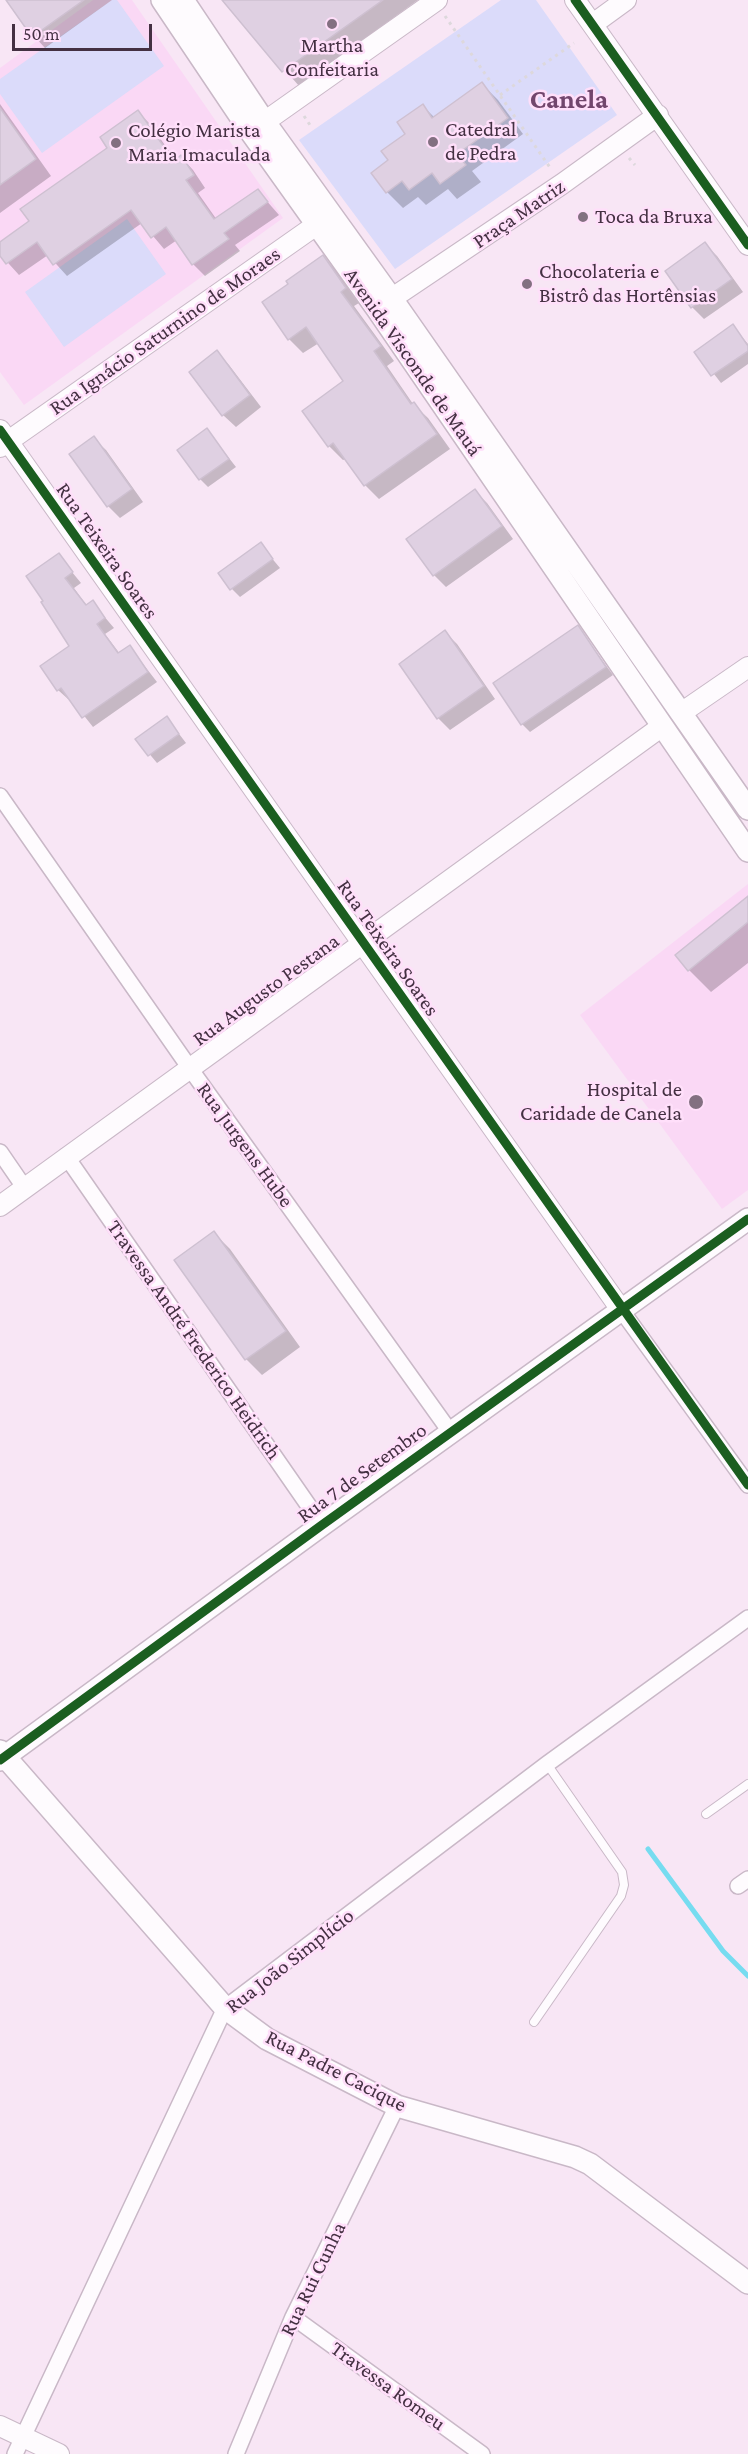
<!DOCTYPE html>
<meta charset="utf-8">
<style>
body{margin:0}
#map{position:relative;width:748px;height:2454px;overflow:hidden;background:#f8e6f5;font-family:"Crimson Pro",serif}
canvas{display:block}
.scale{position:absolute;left:12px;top:24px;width:140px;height:27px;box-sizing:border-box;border:3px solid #443042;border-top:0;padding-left:8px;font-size:18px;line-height:21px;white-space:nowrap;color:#443042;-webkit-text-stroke:4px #ffdffa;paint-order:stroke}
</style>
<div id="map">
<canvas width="748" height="2454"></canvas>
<div class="scale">50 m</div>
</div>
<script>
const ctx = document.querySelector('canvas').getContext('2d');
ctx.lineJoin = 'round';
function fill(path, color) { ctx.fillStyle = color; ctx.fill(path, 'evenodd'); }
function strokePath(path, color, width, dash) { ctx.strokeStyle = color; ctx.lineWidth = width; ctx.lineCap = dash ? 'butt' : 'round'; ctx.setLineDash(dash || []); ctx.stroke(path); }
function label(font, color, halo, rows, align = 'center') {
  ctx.font = font + ' "Crimson Pro",serif'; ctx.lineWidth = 5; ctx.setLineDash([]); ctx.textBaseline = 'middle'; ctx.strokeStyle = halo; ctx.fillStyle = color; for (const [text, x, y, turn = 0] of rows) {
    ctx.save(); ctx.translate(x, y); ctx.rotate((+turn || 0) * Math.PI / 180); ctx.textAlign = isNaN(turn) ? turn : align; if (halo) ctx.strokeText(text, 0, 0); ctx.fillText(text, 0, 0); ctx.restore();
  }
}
const built = new Path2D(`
 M93,0H132L283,218L24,405L0,372V68Z
 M748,884V1190L722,1209L580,1015Z`);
const green = new Path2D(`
 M112,0H117L164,66L42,153L0,94V79Z
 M501,0H536L617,115L395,269L299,140Z
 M127,219L166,274L64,347L25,292Z`);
const shadow = new Path2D(`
 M11,0H112L45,48L34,36L9,2Z
 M224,0H418L299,86Z
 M482,84L498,100L523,134L472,171L481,182L457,199L448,189L426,205L418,197L403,208L387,192L390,161L423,106L435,118Z
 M0,104L51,176L0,213Z
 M138,112L150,124L176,161L181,157L193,170L205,188L198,193L217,220L258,191L279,215L235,245L240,251L205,276L193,264L177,240L164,249L142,223L67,276L48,255L19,275L0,254V244L31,222L110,148Z
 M705,244L717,256L743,292L704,319L692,307Z
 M323,257L337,271L359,303L354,306L394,361L387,366L413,404L428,418L450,449L379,499L365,485L346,459L343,460L329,446L345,381L319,343L303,353L289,339Z
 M733,326L748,344V364L721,383L697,352Z
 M217,352L229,365L261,407L236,427L223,415Z
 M207,430L236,467L208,487L200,479Z
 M93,438L106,450L143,502L120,518L108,506Z
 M475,491L487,503L513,539L446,587L434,575Z
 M260,544L280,568L240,597L232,589Z
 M58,555L81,583L74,588L87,606L92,602L114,628L105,634L120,654L130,647L157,682L93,727L70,698L68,699L58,690L71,646Z
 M578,627L613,675L530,732L522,724Z
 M445,632L457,644L495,699L450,730L438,718Z
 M167,718L186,743L157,763L137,739Z
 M748,905V963L711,992L689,970Z
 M214,1233L230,1249L300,1347L262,1375L246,1359Z`);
const stream = new Path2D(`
 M648,1849L723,1951L748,1976`);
const building = new Path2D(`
 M6,0H84L32,37Z
 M222,0H383L282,72Z
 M482,82L508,118L457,154L466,165L440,184L432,173L409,190L402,181L386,193L371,173L388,160L381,151L405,134L397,122L423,104L432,118Z
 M0,108L36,159L0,185Z
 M138,110L174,161L181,155L194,175L186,180L214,219L258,189L268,202L224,233L229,239L192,265L166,227L151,238L131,210L53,265L37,242L6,264L0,256V242L29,221L20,209L107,148L100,137Z
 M705,242L732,279L691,308L665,271Z
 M323,255L346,288L341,292L381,346L374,351L411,404L414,402L437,434L364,486L333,443L328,447L302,411L343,381L306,327L288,340L262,302L288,284L286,281Z
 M733,324L748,346V351L711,376L694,352Z
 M217,350L250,395L222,416L189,372Z
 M207,428L229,459L199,480L177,450Z
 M94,436L132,489L107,507L69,454Z
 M475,489L502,526L433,576L406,539Z
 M261,542L273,559L230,590L218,573Z
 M59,553L73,572L65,578L86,605L93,600L105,618L97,624L118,653L130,645L148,672L82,718L61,688L57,691L40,666L69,646L41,602L43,601L26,576Z
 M578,625L606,667L521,725L493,683Z
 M445,630L484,686L437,719L399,664Z
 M167,716L179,734L148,756L135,739Z
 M748,896V922L688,971L675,955Z
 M214,1231L286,1331L245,1360L174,1260Z`);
const path = new Path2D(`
 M445,16L551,169
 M500,95L574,43
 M304,116L310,125
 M629,158L635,165`);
const service = new Path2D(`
 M706,1814L748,1784
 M534,2022L621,1896L624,1885L622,1872L547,1764`);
const minor = new Path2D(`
 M0,796L189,1067L451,1433
 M0,1152L24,1187
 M66,1156L322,1525
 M622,1311L748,1485
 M738,1886L748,1879
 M293,2317L482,2454
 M15,2454L225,2008L547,1764L748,1618
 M236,2454L293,2317L397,2106`);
const tertiary = new Path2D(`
 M575,0L748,245
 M593,24L626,0
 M253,130L437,0
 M379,307L562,184L658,115
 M0,430L622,1311
 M0,447L329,216
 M681,713L748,667
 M0,1206L661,727
 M0,2426L59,2454`);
const secondary = new Path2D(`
 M162,0L250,131L377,309L748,851
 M183,0L264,121L392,299L748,809
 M0,1751L225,2008L267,2039L397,2106L575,2157L590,2164L748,2283
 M0,1760L322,1525L748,1219`);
const cycleway = new Path2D(`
 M575,0L748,245
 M0,430L748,1485
 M0,1760L322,1525L748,1219`);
const markers = [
 [332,24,6,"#837081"],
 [433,142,6,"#837081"],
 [116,143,6,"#837081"],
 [583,217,6,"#837081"],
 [527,284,6,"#837081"],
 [696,1102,8,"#837081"]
];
const poiNames = [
 ["Martha",332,46,"center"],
 ["Confeitaria",332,70,"center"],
 ["Catedral",445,130],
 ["de Pedra",445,154],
 ["Colégio Marista",128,131],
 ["Maria Imaculada",128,155],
 ["Toca da Bruxa",595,217],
 ["Chocolateria e",539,272],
 ["Bistrô das Hortênsias",539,296],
 ["Hospital de",682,1090,"right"],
 ["Caridade de Canela",682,1114,"right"]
];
const streetNames = [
 ["Praça Matriz",519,214,-34],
 ["Rua Ignácio Saturnino de Moraes",165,331,-35],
 ["Avenida Visconde de Mauá",413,362,55],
 ["Rua Teixeira Soares",107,551,55],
 ["Rua Teixeira Soares",388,948,55],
 ["Rua Augusto Pestana",266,990,-36],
 ["Rua Jurgens Hube",245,1145,54],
 ["Travessa André Frederico Heidrich",194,1340,55],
 ["Rua 7 de Setembro",362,1473,-36],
 ["Rua João Simplício",290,1961,-38],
 ["Rua Padre Cacique",336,2071,27],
 ["Rua Rui Cunha",313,2279,-64],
 ["Travessa Romeu",388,2386,36]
];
const districtNames = [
 ["Canela",569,100]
];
fill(built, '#fad8f5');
fill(green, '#dbdbfa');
fill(shadow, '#0003');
strokePath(stream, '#76dcf0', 5);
fill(building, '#dfd0e2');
strokePath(building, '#cec0d1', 1.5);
strokePath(service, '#c9b8c7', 10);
strokePath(minor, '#c9b8c7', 18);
strokePath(tertiary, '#c9b8c7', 22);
strokePath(secondary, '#c9b8c7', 24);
strokePath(path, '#ddd8dc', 3, [3, 4.5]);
strokePath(service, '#fefbfe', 8);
strokePath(minor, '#fefbfe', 15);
strokePath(tertiary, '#fefbfe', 20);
strokePath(secondary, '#fefbfe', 21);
strokePath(cycleway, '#1b5e20', 9);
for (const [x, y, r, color] of markers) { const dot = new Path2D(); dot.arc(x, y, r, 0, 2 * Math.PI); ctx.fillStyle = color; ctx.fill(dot); strokePath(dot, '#ffdffa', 2); }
label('21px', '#443042', '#ffdffa', poiNames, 'left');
label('21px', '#443042', '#ffdffa', streetNames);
label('bold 27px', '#72466d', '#ffdffa', districtNames);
</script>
